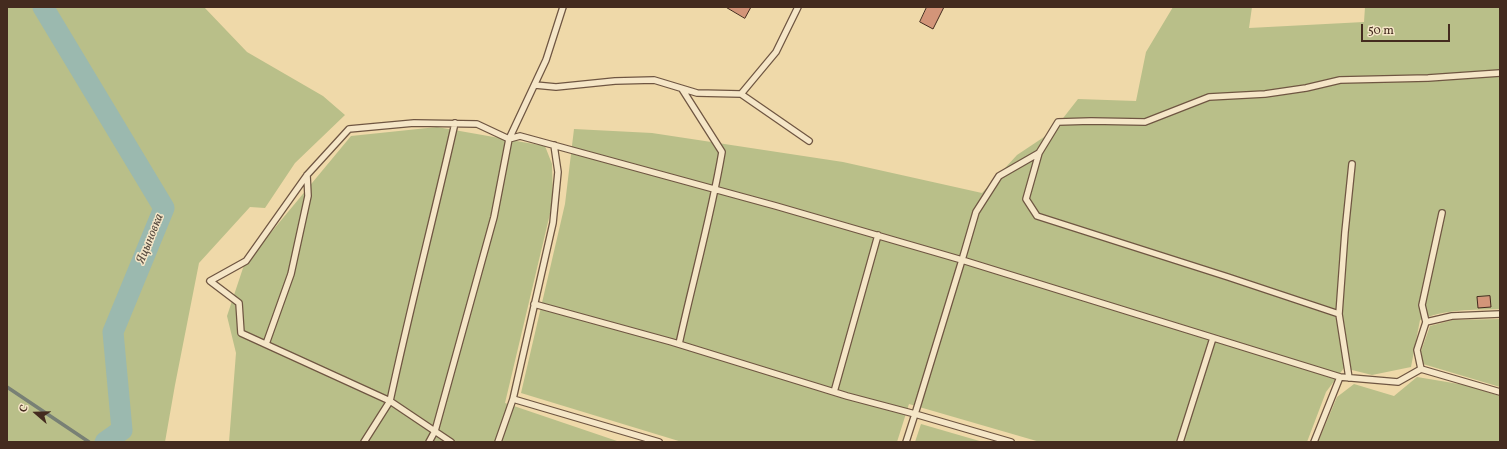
<!DOCTYPE html>
<meta charset="utf-8">
<style>
body{margin:0}
#map{position:relative;width:1507px;height:449px;overflow:hidden;background:#efd9a9;font-family:Vollkorn,serif}
canvas{display:block}
.frame{position:absolute;inset:0;border:8px solid #442b1f;pointer-events:none}
.north{position:absolute;left:16px;top:393px;width:40px;height:40px;-webkit-text-stroke:3px #f5e6c7;paint-order:stroke;rotate:290deg;font-size:11px;font-weight:700;line-height:16px;text-align:center;color:#442b1f}
.north::after{content:'';display:block;margin:auto;width:14px;height:18px;background:#442b1f;clip-path:polygon(50% 0,100% 100%,50% 72%,0 100%)}
.scale{position:absolute;left:1361px;top:24px;width:89px;height:18px;box-sizing:border-box;border:2px solid #442b1f;border-top:0;padding-left:5px;font-size:12px;line-height:14px;white-space:nowrap;color:#442b1f;-webkit-text-stroke:3px #f5e6c7;paint-order:stroke}
</style>
<div id="map">
<canvas width="1507" height="449"></canvas>
<div class="frame"></div>
<div class="north">С</div>
<div class="scale">50 m</div>
</div>
<script>
const ctx = document.querySelector('canvas').getContext('2d');
ctx.lineJoin = 'round';
function fill(path, color) { ctx.fillStyle = color; ctx.fill(path, 'evenodd'); }
function strokePath(path, color, width, dash) { ctx.strokeStyle = color; ctx.lineWidth = width; ctx.lineCap = dash ? 'butt' : 'round'; ctx.setLineDash(dash || []); ctx.stroke(path); }
function label(font, color, halo, rows, align = 'center') {
  ctx.font = font + ' Vollkorn,serif'; ctx.lineWidth = 3; ctx.setLineDash([]); ctx.textBaseline = 'middle'; ctx.strokeStyle = halo; ctx.fillStyle = color; for (const [text, x, y, turn = 0] of rows) {
    ctx.save(); ctx.translate(x, y); ctx.rotate((+turn || 0) * Math.PI / 180); ctx.textAlign = isNaN(turn) ? turn : align; if (halo) ctx.strokeText(text, 0, 0); ctx.fillText(text, 0, 0); ctx.restore();
  }
}
const green = new Path2D(`
 M7,7H204L247,52L323,96L345,115L295,163L265,208L250,207L199,263L175,385L165,442H7Z
 M1173,7H1252L1249,28L1364,22L1365,7H1500V309C1474,310 1444,309 1420,320L1411,367L1372,375L1344,368L1326,392L1307,442H1040L909,404L897,442H682L521,393L565,204L574,129L652,133L843,162L982,193L1017,155L1053,131L1078,99L1136,101L1146,52Z
 M437,127L545,146L552,164L553,201L505,403L620,442H229L236,353L227,316L244,265L351,136Z
 M1500,319V387L1423,364L1421,351L1430,326L1453,320Z
 M1417,377L1465,385L1500,396V442H1318L1337,397L1354,384L1394,396Z
 M921,424L983,442H915Z`);
const stream = new Path2D(`
 M7,387L89,442`);
const river = new Path2D(`
 M43,7L164,208L113,332L122,430L105,442`);
const building = new Path2D(`
 M726,7H751L745,18Z
 M927,7H944L933,29L920,22Z
 M1490,296L1491,307L1478,308L1477,297Z`);
const service = new Path2D(`
 M535,85L556,87L615,81L654,80L697,93L741,94L776,52L798,7
 M741,94L809,141
 M455,123C434,216 410,308 390,401L241,333L239,303L210,281L246,261L307,175L349,129L414,123L477,124L509,139L546,60L563,7
 M1039,153L1026,199L1037,216L1228,277L1339,314L1349,378
 M1339,314L1345,232L1352,164
 M1426,322L1422,305L1442,213
 M266,344L291,274L308,196L307,175
 M679,344C693,280 711,217 722,152L682,89
 M1421,369L1417,350L1426,322L1452,316L1500,314
 M1340,377L962,260L976,212L999,176L1039,153L1058,122L1091,121L1145,122L1209,97L1265,94L1306,88L1340,80L1428,78L1500,73
 M834,392L878,235
 M513,399L553,223L558,172L554,145
 M364,442L390,401L451,442
 M429,442L435,431L494,217L509,139L520,136L776,206L962,260L915,414L847,396L672,342L534,304
 M498,442L513,399L659,442
 M906,442L915,414L1011,442
 M1180,442L1213,338
 M1314,442L1340,377L1398,382L1421,369L1500,392`);
const waterNames = [
 ["Яцыновка",151,239,-68]
];
fill(green, '#b9bf89');
strokePath(stream, '#788075', 3.5);
strokePath(river, '#9bb9af', 21);
fill(building, '#d39579');
strokePath(building, '#442b1f', 1);
strokePath(service, '#6f5642', 8);
strokePath(service, '#f5e6c7', 5.5);
label('italic 13px', '#5a4e43', '#f5e6c7', waterNames);
</script>
